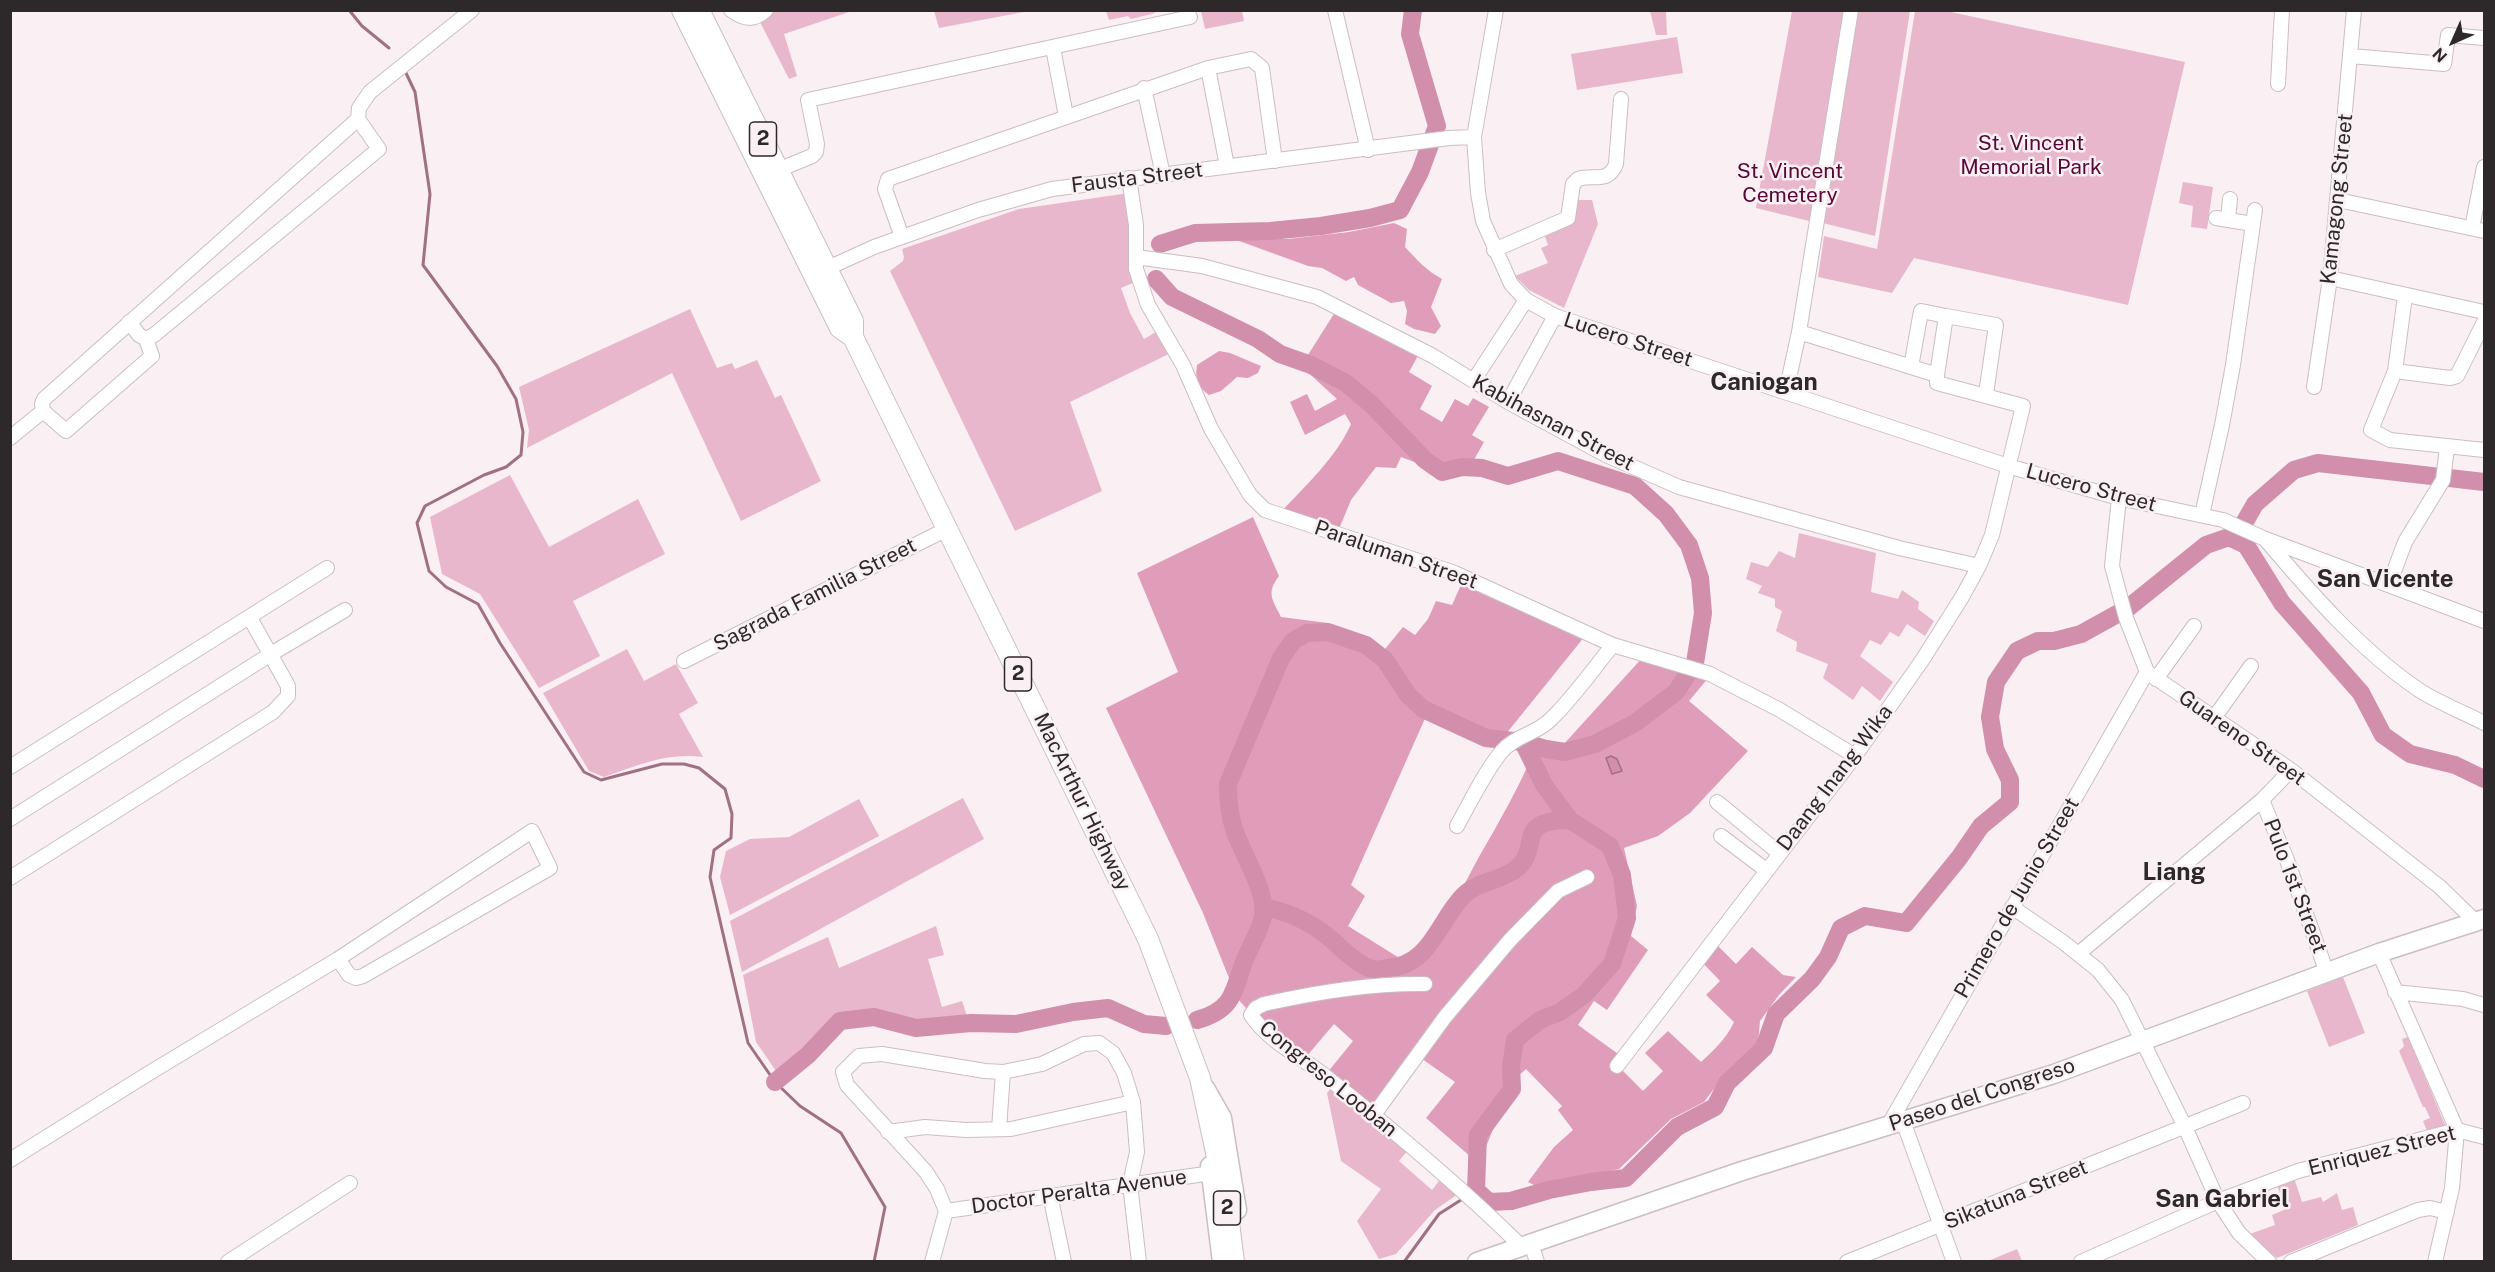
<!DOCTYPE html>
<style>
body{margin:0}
#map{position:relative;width:2495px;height:1272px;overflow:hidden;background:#faeff3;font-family:"Public Sans",sans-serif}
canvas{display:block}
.frame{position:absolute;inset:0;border:12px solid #2d292a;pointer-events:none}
.north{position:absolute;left:2423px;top:12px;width:60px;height:60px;-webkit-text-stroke:4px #faeff3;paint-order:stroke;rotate:225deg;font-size:16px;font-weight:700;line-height:24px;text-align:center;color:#2d292a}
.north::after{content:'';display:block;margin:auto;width:21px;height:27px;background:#2d292a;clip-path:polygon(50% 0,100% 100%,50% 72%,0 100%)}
</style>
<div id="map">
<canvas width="2495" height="1272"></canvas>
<div class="frame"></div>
<div class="north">N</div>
</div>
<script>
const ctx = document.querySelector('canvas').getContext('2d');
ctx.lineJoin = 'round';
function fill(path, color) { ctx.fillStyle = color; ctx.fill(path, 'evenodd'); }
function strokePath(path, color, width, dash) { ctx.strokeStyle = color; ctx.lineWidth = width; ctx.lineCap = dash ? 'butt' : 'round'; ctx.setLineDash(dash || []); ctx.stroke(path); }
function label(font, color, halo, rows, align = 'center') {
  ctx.font = font + ' "Public Sans",sans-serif'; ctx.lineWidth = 5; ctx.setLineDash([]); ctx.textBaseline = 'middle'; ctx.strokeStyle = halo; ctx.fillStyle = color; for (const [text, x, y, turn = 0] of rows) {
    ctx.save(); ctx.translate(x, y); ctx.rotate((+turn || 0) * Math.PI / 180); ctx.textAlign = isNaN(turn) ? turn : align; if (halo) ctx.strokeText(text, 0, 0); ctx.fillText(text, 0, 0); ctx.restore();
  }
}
const green = new Path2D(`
 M855,10L784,34L797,76L789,79L760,22L772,11Z
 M934,11V10L1029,11L939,28Z
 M1106,11V10L1158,11L1152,14L1131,19L1128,16L1109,20Z
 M1201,11H1242L1244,21L1205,29Z
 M1650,11H1666L1667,35H1656Z
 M1792,11H1847L1813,222L1756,208Z
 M1856,11H1910L1875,236L1823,223Z
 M1915,11H1946L2185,62L2128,305L1914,258L1892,293L1818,277L1824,236L1877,249Z
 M1677,37L1683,73L1577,90L1571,54Z
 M2183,182L2213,187L2207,229L2191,227L2193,206L2179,203Z
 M1129,193L1135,282L1121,288L1130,313L1144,339L1163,328L1177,350L1070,402L1102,491L1015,531L890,271L903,261L904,257L902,249L1019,209Z
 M1573,200H1592L1598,224L1564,308L1529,290L1515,276L1548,263L1541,248L1548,245L1541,225L1570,217Z
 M690,309L717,368L732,363L735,369L757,360L775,398L781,395L821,481L741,521L672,373L527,448L529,430L519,387Z
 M510,475L549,547L638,499L665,554L573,601L600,656L539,688L480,594L442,574L430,517Z
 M1799,533L1876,553L1871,592L1898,599L1902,590L1919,602L1918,609L1934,621L1925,636L1907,624L1899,637L1890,632L1881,645L1870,640L1860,656L1893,682L1880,701L1862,686L1853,700L1823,678L1828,664L1796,651L1797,642L1776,631L1782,611L1775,607V599L1758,593L1762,586L1746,579L1751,562L1768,567L1779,551L1795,558Z
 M627,649L644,681L676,664L698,703L679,714L703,757C667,752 638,765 604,777L589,771L543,693Z
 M963,798L984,839L742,972L730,921Z
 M859,799L879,836L730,915L720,877L726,851L750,839L789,837Z
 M936,926L944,955L928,959L942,1007L962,1001L968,1019L917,1024L874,1013L838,1017L805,1052L776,1071L756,1042L743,975L828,937L839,968Z
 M2343,977L2365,1033L2329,1047L2307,991Z
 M2408,1037L2446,1127L2427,1131L2423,1121L2430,1118L2425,1107H2423L2399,1051L2404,1046L2402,1039Z
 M1335,1084L1409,1149L1399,1161L1432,1190L1442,1177L1458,1194L1435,1210L1396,1254L1379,1259L1357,1221L1381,1189L1341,1161L1327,1093Z
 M2294,1178L2302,1202L2321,1197L2323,1202L2337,1193L2342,1210L2353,1207L2358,1225L2277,1258L2247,1235L2275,1225L2272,1215L2286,1209L2277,1185Z
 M2017,1249L2022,1261H1988Z`);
const forest = new Path2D(`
 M1394,223L1407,229L1405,247C1417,260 1427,271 1442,279L1431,307L1441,326L1435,334L1414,329L1405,324L1407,311L1404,301L1391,303L1358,285L1354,277L1346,281L1322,268L1308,266L1231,238L1288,239L1349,232Z
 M1337,309L1420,352L1409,372L1432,386L1420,409L1442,422L1455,399L1468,406L1473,398L1489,407L1472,435L1484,442L1471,465L1443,469L1425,466L1401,457L1396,468L1376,467L1351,500L1339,529L1280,513C1305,486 1336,458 1351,424L1345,414L1305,435L1290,402L1307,394L1315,411L1337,399L1301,366Z
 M1219,351L1230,353L1261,366L1258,373L1248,378L1237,377L1221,391L1209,395C1197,386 1195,379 1197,365Z
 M1253,517L1279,576C1266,593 1272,599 1281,617L1328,623L1381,654L1403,627L1415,635L1428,619L1436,601L1452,605L1464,578L1585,636L1497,745L1427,714L1351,885L1365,896L1348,926L1401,959C1439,943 1461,889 1480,855C1500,820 1520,786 1535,749L1553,756L1643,657L1709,677L1689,701L1748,751L1690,813L1658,836L1624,848L1637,906L1631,936L1648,950L1607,1010L1594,1001L1578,1025L1621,1056L1616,1064L1643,1091L1663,1071L1645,1053L1668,1031L1701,1062C1714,1050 1727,1038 1734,1022L1706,995L1720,981L1703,963L1716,944L1736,964L1752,947L1783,975L1796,977L1779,995L1760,1021L1758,1043L1722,1078L1704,1102L1671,1119L1619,1169L1538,1187L1528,1182L1554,1147L1573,1130L1558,1110L1562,1106L1526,1069L1503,1090L1513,1102L1496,1122L1479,1164L1426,1118L1455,1082L1415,1054L1377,1105L1369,1107L1327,1073L1353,1041L1334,1024L1306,1057L1254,1017L1237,998L1203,913L1106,708L1178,672L1137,573Z`);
const water = new Path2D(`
 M1611,756L1617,759L1622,771L1612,774L1606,758Z`);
const stream = new Path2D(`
 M349,10L362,26L389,48
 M405,71L415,92L430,194L423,265L497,366L516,399L523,432L521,455L506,467L484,475L425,506L417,523L429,571L446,587L478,604L500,643L584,772L601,780L662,764H684L699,768L725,789L732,814L731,838L714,850L710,877L748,1043L775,1082L800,1106L841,1133L885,1207L874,1262
 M1404,1262L1439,1214L1464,1198`);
const river = new Path2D(`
 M1160,244L1195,233L1270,231L1321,226L1370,218L1400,210L1420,172L1437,126L1410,34L1413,10
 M1156,279L1172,297L1258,339L1280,354L1311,365L1346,383L1371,404L1425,460L1442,472L1462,467L1482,468L1508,476L1558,461L1635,486L1666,514L1689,545L1700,578L1703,613L1695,663L1676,692L1635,723L1595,744L1565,752L1546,749L1523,742L1544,785L1570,820L1610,846L1622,875L1627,918L1612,964L1584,995L1560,1012L1540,1020L1515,1040L1511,1066L1512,1089L1478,1135L1476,1190L1489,1202L1511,1201L1549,1190L1591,1182L1626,1178L1677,1127L1715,1107L1727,1083L1764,1048L1776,1014L1812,979L1828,957L1841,928L1865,916L1906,923L1959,858L1981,826L2010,802V780L1995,749L1990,717L1996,682L2017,651L2038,641H2054L2081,634L2128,608L2206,545L2229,537L2246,545L2282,603L2361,693L2383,735L2410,754L2455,765L2484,779
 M2235,539L2255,504L2294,470L2318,463L2484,482
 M1263,907C1286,911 1306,920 1325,934C1338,944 1357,966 1373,969C1377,970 1383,969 1387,968C1430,966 1438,922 1463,896C1477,881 1501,881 1516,869C1543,848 1512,820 1570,820
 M1197,1020C1229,1011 1233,997 1242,967C1247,952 1261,930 1263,916C1267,890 1242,854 1234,829C1229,814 1228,799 1228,784L1281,658L1293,641L1307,633L1328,632L1366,645L1385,660L1408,695L1423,709L1486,738L1523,742
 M775,1082L808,1055L840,1021L874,1017L916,1028L971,1023L1016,1024L1073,1012L1108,1008L1144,1024L1166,1026`);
const minor = new Path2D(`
 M731,10C744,20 754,21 766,10
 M1335,10L1368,150
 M1496,10L1474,137L1478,193L1483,221L1511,284L1526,300L1555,316L2008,466L2119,498L2223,520L2263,538L2484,621
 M1053,48L1066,116
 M2351,56L2444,64L2448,35L2484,38
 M1208,68L1227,166
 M2278,84L2282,10
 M1144,88L1163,175
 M778,170L812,156L816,152L817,144L808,100L1190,17
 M1129,178L1136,225V269L1148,305L1183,365L1211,429L1250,495L1265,510L1455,573L1613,645L1710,674L1780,710L1855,756
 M2338,200L2484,231
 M2216,218L2253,224
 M2228,219L2230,199
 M2472,228L2484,167
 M902,237L885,189L888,179L1208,68L1251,59L1262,68L1275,161
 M1494,250L1568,218L1573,184L1578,179C1595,174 1608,184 1616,164L1621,99
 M1136,257L1202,266L1317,297L1433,356L1508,402L1606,455L1679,487L1899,548L1979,566
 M819,272L874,247L978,210L1052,189L1449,138L1474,137
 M2330,278L2484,312
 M2405,296L2395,371L2371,430L2390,440L2484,450
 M1946,316L1996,325L1986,394
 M129,322L139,335L146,339L154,335L379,149L358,119L359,108L370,92L472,10
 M1799,332L1937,375L1946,316L1921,311L1911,367
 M2395,371L2450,378L2457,376L2484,322
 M1474,380L1526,300
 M2314,387L2330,278L2354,10
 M1786,392L1799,332L1851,10
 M1508,402L1555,316
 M43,411L66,431L152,356L146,339
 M10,438L43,411L42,404L44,399L358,119
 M2119,498L2112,566L2126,618L2147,672L2291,770L2440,887L2475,921
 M2202,515L2222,425L2233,365L2255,210
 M2265,539C2311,593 2360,650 2419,690C2439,703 2463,712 2484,723
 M2389,585L2405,542L2443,480L2447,448
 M684,661L947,529
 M2156,679L2194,626
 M2214,718L2251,666
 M10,767L327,568
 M2262,800L2287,860L2327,973
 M1717,802L1779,853
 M10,819L271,654L345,610
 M1457,826C1471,801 1484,773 1502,751C1516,735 1537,734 1551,719C1574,697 1593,669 1613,645
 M1721,836L1766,870
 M10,878L273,712L288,696V686L250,618
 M2012,907L2063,942L2098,970L2122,1000L2185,1127L2218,1201L2239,1233L2269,1262
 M2379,953L2457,1130L2452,1188L2435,1262
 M2078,954L2262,800L2291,770
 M1425,984C1371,983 1317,992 1264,1004L1256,1008L1251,1015C1269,1042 1300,1056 1324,1075C1392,1129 1459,1185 1521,1246
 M2395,992L2463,999L2484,1005
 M1617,1066L1855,756L1923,659L1962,597L1979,566L1992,535L2023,406L1937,383V375
 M1373,1116L1445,1017L1510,940L1558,891L1587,877
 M1903,1121L1954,1262
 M1888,1126L2147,672
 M999,1129L1003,1072
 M888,1132L925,1127L966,1130L1011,1129L1133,1102
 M10,1160L146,1075L338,959L532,831L550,868L363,976L356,978L349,975L338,959
 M1050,1195L1064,1262
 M946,1211L1212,1173
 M1531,1243L1537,1262
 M228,1262L350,1183
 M932,1262L946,1211L937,1189L926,1172L847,1085L843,1072L859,1056L882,1054L985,1071L1003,1072L1042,1064L1084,1044L1099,1043L1113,1053L1124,1073L1133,1102L1137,1152L1130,1184L1139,1262
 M1847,1262L2243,1103
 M2081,1262L2218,1201L2298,1171L2457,1130L2484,1137
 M2291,1262L2418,1210L2430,1208L2447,1212`);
const major = new Path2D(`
 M1205,1088L1222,1118L1237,1210
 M1210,1166L1222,1262
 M1477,1262L1742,1171L2054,1074L2379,953L2484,919`);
const highway = new Path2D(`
 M682,10L840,328L853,337L1148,939L1200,1078L1226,1199L1234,1262
 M699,10L853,321V337`);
const shields = [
 [763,139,27],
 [1018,674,27],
 [1227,1208,27]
];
const shieldNames = [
 ["2",763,139],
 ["2",1018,674],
 ["2",1227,1208]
];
const parkNames = [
 ["St. Vincent",2031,144],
 ["Memorial Park",2031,168],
 ["St. Vincent",1790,172],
 ["Cemetery",1790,196]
];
const streetNames = [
 ["Fausta Street",1137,178,-7],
 ["Kamagong Street",2337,199,-84],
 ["Lucero Street",1628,340,18],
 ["Kabihasnan Street",1553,423,28],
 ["Lucero Street",2091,488,15],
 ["Paraluman Street",1396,555,19],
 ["Sagrada Familia Street",815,595,-27],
 ["Guareno Street",2242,738,35],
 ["Daang Inang Wika",1835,778,-53],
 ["MacArthur Highway",1082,802,64],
 ["Pulo 1st Street",2295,886,69],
 ["Primero de Junio Street",2017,898,-60],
 ["Congreso Looban",1328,1079,39],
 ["Paseo del Congreso",1982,1095,-18],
 ["Enriquez Street",2382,1151,-14],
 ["Doctor Peralta Avenue",1079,1192,-8],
 ["Sikatuna Street",2016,1195,-22]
];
const quarterNames = [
 ["Caniogan",1764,383],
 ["San Vicente",2385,580],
 ["Liang",2174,873],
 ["San Gabriel",2222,1200]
];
fill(green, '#e9b7cb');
fill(forest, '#e09db9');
fill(water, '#d18fab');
strokePath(water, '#a07084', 1.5);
strokePath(stream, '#a07084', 3);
strokePath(river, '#d18fab', 18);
strokePath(minor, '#c9bfc3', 16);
strokePath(major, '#c9bfc3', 21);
strokePath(highway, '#c9bfc3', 22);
strokePath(minor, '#fff', 14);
strokePath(major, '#fff', 18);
strokePath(highway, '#fff', 20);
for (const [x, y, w] of shields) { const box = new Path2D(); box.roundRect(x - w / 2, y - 17, w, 34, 4.5); ctx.fillStyle = '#faeff3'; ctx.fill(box); strokePath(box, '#2d292a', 1.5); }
label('bold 20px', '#2d292a', null, shieldNames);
label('21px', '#580836', '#faeff3', parkNames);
label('21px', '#2d292a', '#faeff3', streetNames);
label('bold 24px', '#2d292a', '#faeff3', quarterNames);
</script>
